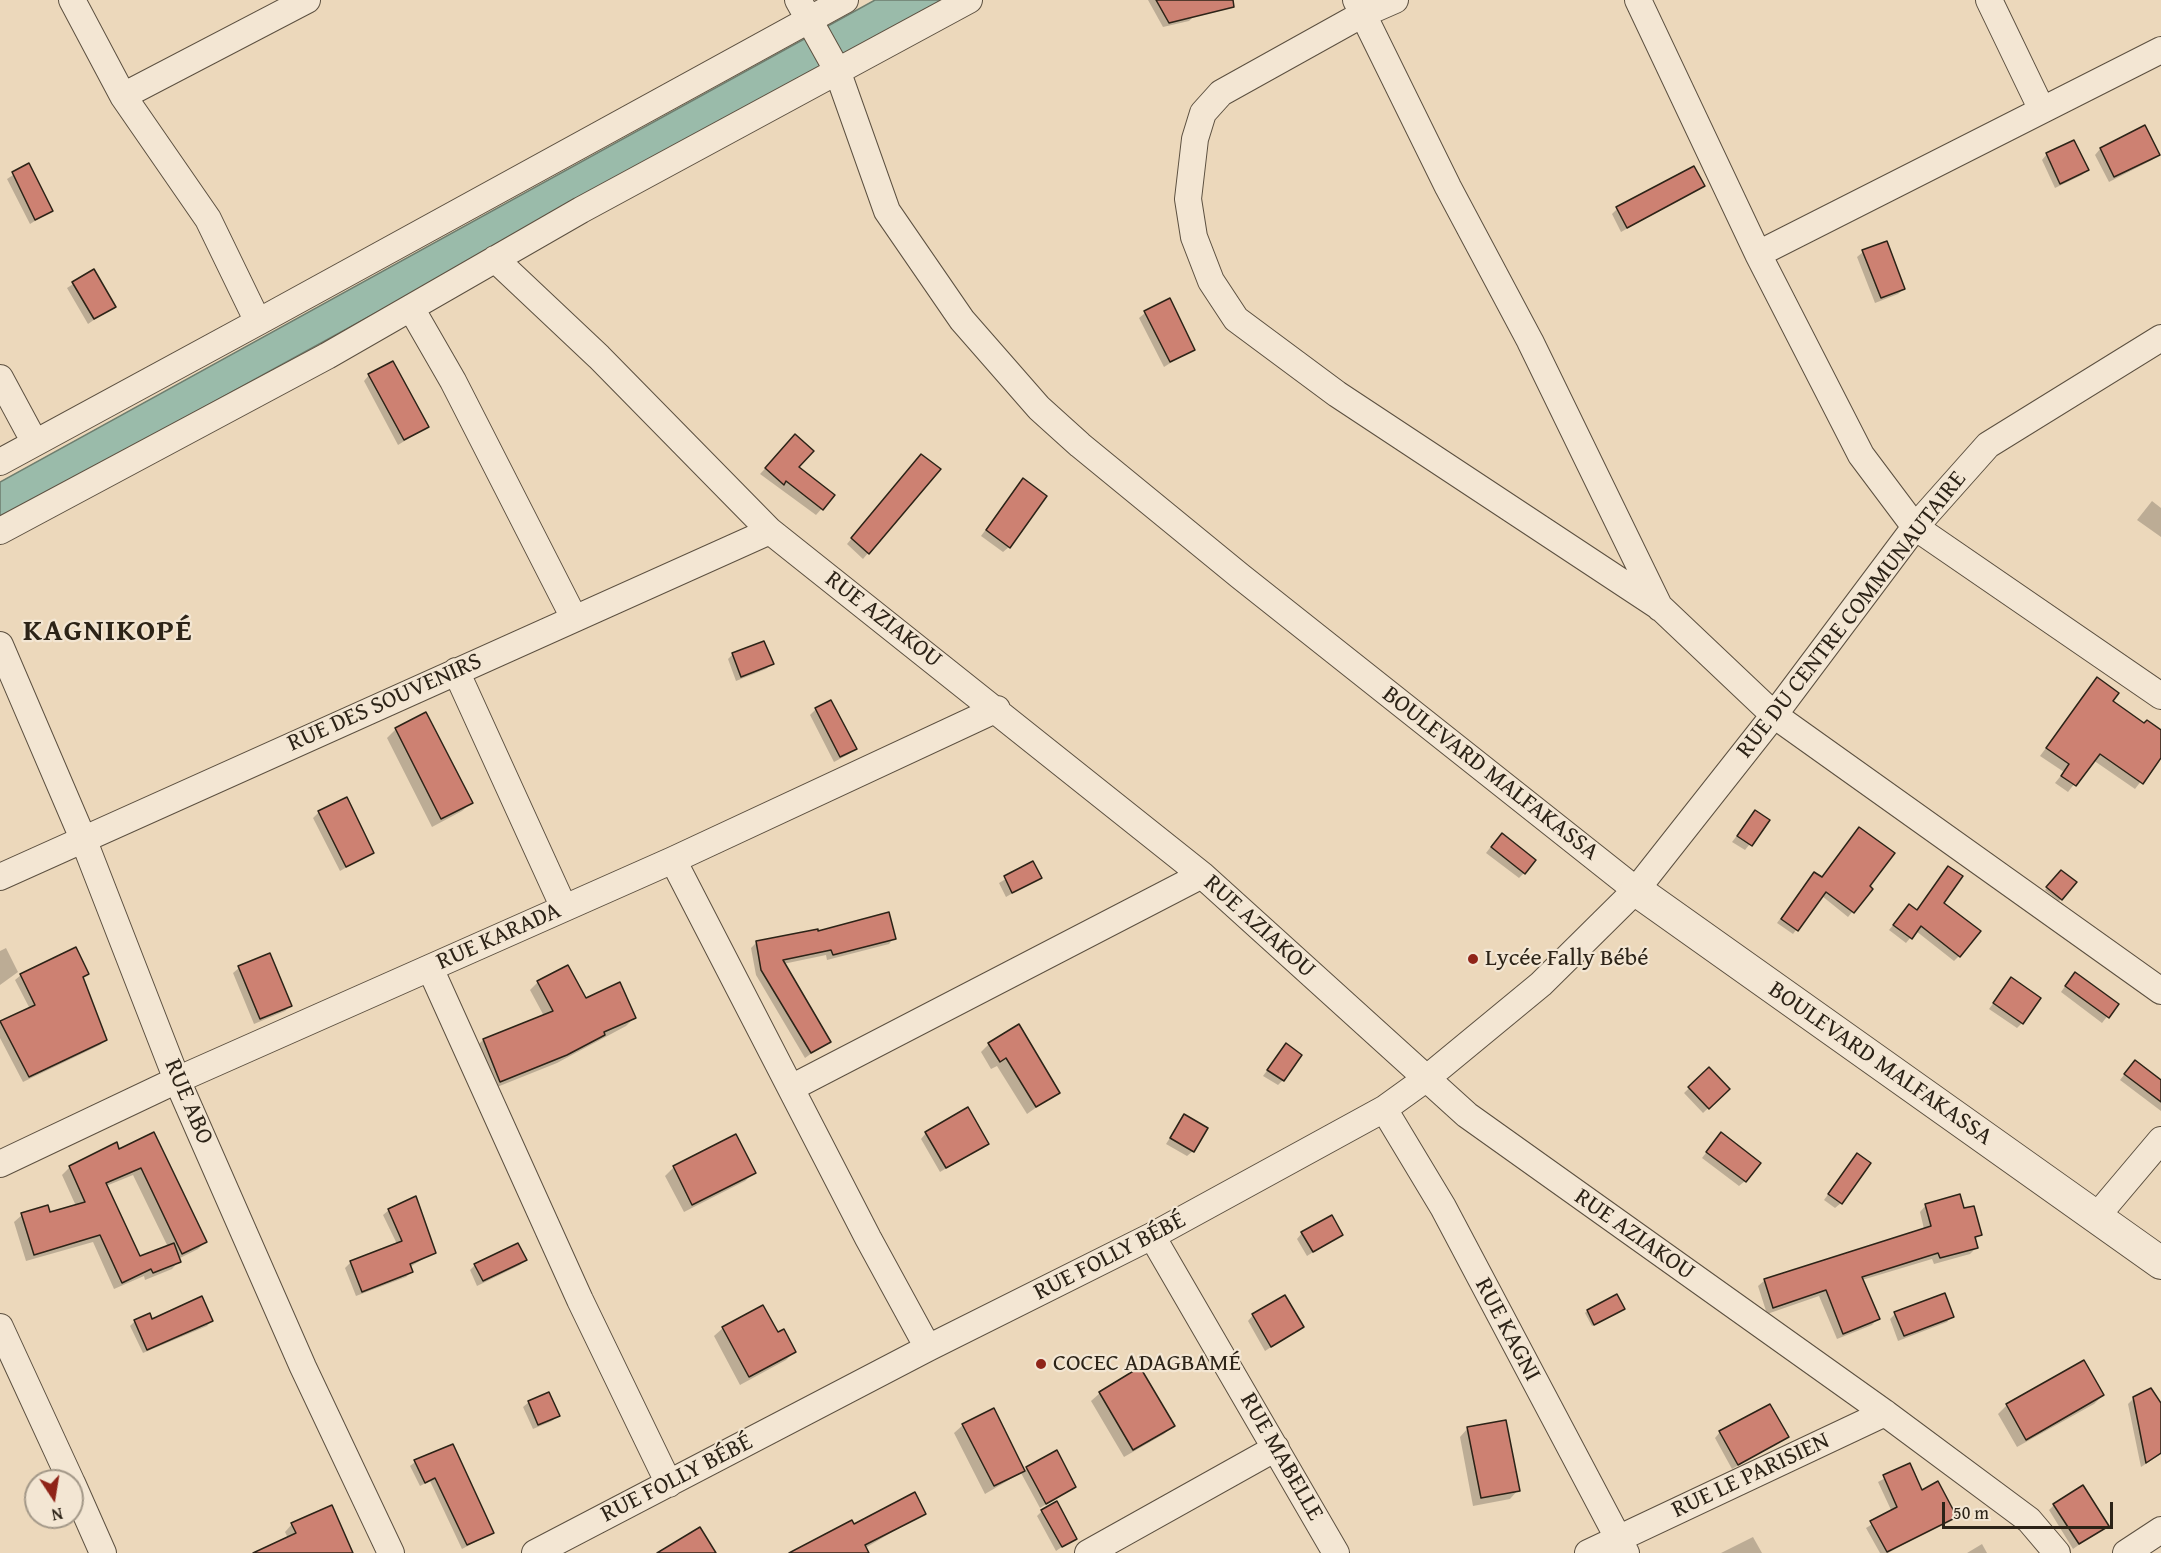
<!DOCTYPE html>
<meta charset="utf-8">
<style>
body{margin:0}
#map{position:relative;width:2161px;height:1553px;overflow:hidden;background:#ecd8bb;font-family:"Gentium Book Plus",serif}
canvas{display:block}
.north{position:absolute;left:24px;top:1469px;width:60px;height:60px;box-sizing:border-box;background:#f3e6d3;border:2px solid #a39888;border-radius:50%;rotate:168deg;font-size:16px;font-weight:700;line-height:24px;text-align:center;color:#2c2317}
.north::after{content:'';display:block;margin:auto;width:21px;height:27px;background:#8f2418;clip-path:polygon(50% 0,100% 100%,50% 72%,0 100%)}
.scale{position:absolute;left:1942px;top:1502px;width:171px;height:27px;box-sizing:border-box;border:3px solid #2c2317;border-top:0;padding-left:8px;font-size:18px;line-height:21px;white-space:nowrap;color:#2c2317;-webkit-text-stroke:4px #f3e6d3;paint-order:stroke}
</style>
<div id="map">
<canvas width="2161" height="1553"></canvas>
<div class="north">N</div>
<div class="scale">50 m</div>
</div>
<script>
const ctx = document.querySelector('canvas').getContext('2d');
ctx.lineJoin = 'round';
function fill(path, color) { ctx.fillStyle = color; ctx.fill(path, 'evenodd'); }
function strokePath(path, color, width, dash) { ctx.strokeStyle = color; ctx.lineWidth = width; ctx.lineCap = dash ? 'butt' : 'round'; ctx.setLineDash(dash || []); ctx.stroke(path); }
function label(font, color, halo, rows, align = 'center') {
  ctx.font = font + ' "Gentium Book Plus",serif'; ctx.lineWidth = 4.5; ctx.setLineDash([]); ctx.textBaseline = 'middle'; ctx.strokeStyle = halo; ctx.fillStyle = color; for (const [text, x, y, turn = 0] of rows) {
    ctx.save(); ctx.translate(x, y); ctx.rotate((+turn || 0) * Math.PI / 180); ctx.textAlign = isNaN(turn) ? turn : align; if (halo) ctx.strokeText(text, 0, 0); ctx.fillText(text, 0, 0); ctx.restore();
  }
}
const water = new Path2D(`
 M875,0H946L0,519V482Z`);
const shadow = new Path2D(`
 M1148,0H1185L1194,16L1189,21L1163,27Z
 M2144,128L2158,154L2152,160L2109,182L2095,155L2100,149Z
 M2047,154L2087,170L2082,175L2055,188L2042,160Z
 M28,165L51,211L30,224L7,179Z
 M1703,186L1621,232L1612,214L1617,209Z
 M1886,243L1904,289L1898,294L1875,303L1857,257L1863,252Z
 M93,271L114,306L88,324L67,288Z
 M1145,313L1193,349L1164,367L1139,318Z
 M369,375L427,427L398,445L364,381Z
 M790,442L797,467L833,496L816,515L760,474Z
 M916,461L868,553L863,559L847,544Z
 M1018,486L1009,547L1003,552L981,536Z
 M2152,501L2161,508V537L2137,520Z
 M733,654L772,664L766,669L736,681L728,659Z
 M2097,679L2111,701L2144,725L2161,732V755L2135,789L2093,760L2068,792L2055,783L2064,772L2040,756Z
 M816,709L855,749L849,754L834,762L810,715Z
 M425,714L471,803L462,811L432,827L387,738L395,730Z
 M319,812L372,853L340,871L313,818Z
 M1755,812L1768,821L1745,850L1732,842Z
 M1496,840L1524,873L1519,878L1486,853Z
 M1033,863L1040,877L1006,897L999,883Z
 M1944,872L1942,903L1959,956L1954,961L1916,931L1906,943L1889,930L1905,911H1916Z
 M2061,872L2075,882L2059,901L2045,890Z
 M1810,878L1868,887L1871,889L1848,917L1822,896L1793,934L1777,923Z
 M817,933L894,938L889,944L827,960L826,955L783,964L829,1041L805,1058L756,975L751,948L756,943Z
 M6,948L18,972L0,985V951Z
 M239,968L290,1006L285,1011L254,1024L233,973Z
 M87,974L83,979L105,1040L100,1045L23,1082L0,1038V1022L30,1009L15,980L21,975Z
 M2011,979L2022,1023L2017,1028L1989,1009Z
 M2070,979L2117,1004L2102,1023L2061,992Z
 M538,982L634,1018L626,1026L557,1063L492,1089L475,1048L483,1040L544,1016L530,990Z
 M989,1044L1058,1092L1027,1114L997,1066L991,1069L981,1052Z
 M1286,1045L1283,1080L1278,1085L1263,1076Z
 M2130,1067L2161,1082V1111L2120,1080Z
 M1709,1069L1728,1089L1703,1113L1684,1093Z
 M1184,1116L1193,1151L1187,1156L1166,1144Z
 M926,1133L987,1144L940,1172L921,1139Z
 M154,1134L206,1241L198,1249L178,1259L179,1261L172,1269L145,1280L144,1276L114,1289L93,1242L26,1261L14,1222L22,1215L49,1214L76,1206L62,1175L70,1167L118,1151ZM133,1175L168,1247L139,1258L106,1186Z
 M1716,1140L1745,1181L1739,1186L1702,1158Z
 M1857,1155L1841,1203L1835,1208L1824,1200Z
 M674,1167L754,1172L745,1181L684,1212L665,1176Z
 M1926,1205L1963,1210L1980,1234L1974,1240L1976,1248L1970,1254L1934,1264L1932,1259L1862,1280L1878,1318L1872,1325L1837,1339L1819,1296L1767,1314L1758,1286L1765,1280L1924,1229L1920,1212Z
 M389,1210L434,1252L410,1267L411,1272L406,1277L356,1296L345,1268L351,1262L397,1244L383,1215Z
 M1302,1233L1341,1234L1307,1256L1297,1239Z
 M525,1260L520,1265L477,1286L470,1270L475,1265Z
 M1623,1309L1592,1326L1585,1313L1587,1311Z
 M1895,1314L1952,1316L1947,1322L1898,1341L1890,1319Z
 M1253,1315L1302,1327L1265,1351L1248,1321Z
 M135,1321H211L207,1326L143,1353L130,1326Z
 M723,1328L777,1334L794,1352L786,1360L740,1385L714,1336Z
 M1100,1393L1173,1426L1164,1434L1124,1457L1091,1401Z
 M2103,1395L2094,1404L2017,1447L1998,1414L2007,1405Z
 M2134,1398L2161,1406V1454L2141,1467L2128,1404Z
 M529,1402L558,1415L552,1421L533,1429L523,1407Z
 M963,1425L1024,1471L1027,1468L1075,1487L1040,1508L1021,1473L985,1494L954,1433Z
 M1468,1428L1518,1490L1510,1499L1473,1506L1460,1437Z
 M1720,1432L1787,1437L1732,1469L1715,1438Z
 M452,1445L492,1533L462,1549L430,1481L420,1486L410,1466L415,1462Z
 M1909,1465L1921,1492L1955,1516L1888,1553H1880L1866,1528L1892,1512L1878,1482Z
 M2054,1505L2107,1525L2073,1549L2049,1510Z
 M1042,1511L1075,1538L1056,1551L1037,1516Z
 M924,1513L857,1553H794L853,1526Z
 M292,1524L352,1553H256L288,1538L285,1532Z
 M1753,1537L1762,1553H1721Z
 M1982,1544L1987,1553H1967Z`);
const building = new Path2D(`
 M1156,0H1233L1234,7L1169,23Z
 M2145,125L2160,155L2114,177L2100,148Z
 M2074,140L2089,170L2060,184L2046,153Z
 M29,163L53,211L35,220L12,172Z
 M1694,166L1705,186L1627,228L1616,207Z
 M1887,241L1905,289L1881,298L1862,250Z
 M94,269L116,307L94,319L72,282Z
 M1170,298L1195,350L1170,362L1144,311Z
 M393,361L429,427L404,440L368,374Z
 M795,434L814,451L799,467L835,495L823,510L786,481L784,485L765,468Z
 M921,454L941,469L869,554L851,538Z
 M1023,478L1047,496L1010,548L986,530Z
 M764,641L774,664L741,677L732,653Z
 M2097,677L2119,693L2113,701L2144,723L2147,720L2161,730V758L2143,784L2100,754L2076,786L2061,776L2069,764L2046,748Z
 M831,700L857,749L840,757L815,708Z
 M426,712L473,803L441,819L395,728Z
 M347,797L374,853L346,867L318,811Z
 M1755,810L1770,820L1752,846L1737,836Z
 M1859,827L1895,853L1870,886L1873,889L1854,913L1826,892L1798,931L1781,919L1814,872L1822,877Z
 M1502,833L1536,860L1525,874L1491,847Z
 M1033,861L1042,878L1012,893L1004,876Z
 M1948,866L1963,876L1944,903L1981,931L1960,957L1921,926L1912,939L1893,925L1909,904L1917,910Z
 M2061,870L2077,882L2062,900L2046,887Z
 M889,912L896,939L833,955L831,950L783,960L831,1042L811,1053L761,970L756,941L818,929V931Z
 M76,947L89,974L83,977L107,1040L29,1077L0,1021L35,1005L20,974Z
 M270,953L292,1006L260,1019L238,966Z
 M568,965L586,998L620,982L636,1018L604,1032L605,1035L567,1055L500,1082L483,1039L553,1011L537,981Z
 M2075,972L2119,1004L2109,1018L2065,986Z
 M2011,977L2041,998L2023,1024L1993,1003Z
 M1019,1024L1060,1093L1036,1107L1006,1058L1000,1062L988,1043Z
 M1286,1043L1302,1055L1284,1081L1267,1070Z
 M2135,1060L2161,1080V1102L2124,1074Z
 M1709,1067L1730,1089L1709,1109L1688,1087Z
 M968,1107L989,1144L946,1168L925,1132Z
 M1184,1114L1208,1128L1194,1152L1170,1138Z
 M154,1132L207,1242L182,1254L141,1168L106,1183L140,1256L174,1243L181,1262L153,1273L151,1269L122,1283L100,1235L34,1255L21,1213L48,1205L50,1212L85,1202L69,1166L117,1142L119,1149Z
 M1721,1132L1761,1163L1746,1182L1706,1152Z
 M736,1134L756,1173L692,1205L673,1166Z
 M1857,1153L1871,1163L1842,1204L1828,1194Z
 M1960,1194L1964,1208L1974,1206L1982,1235L1975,1237L1978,1248L1940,1258L1938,1253L1862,1277L1880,1319L1843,1334L1826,1290L1773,1308L1764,1279L1931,1226L1925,1204Z
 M416,1196L436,1253L410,1264L413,1272L362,1292L350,1261L402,1241L388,1209Z
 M1332,1215L1343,1235L1313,1252L1301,1232Z
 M518,1243L527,1260L483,1281L474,1264Z
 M1945,1293L1954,1317L1904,1336L1894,1312Z
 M1617,1294L1625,1309L1594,1325L1587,1310Z
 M1285,1295L1304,1327L1271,1347L1252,1314Z
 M202,1296L213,1321L147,1350L134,1320L150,1313L152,1319Z
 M763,1305L778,1332L784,1329L796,1352L749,1377L722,1327Z
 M2084,1360L2104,1395L2026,1440L2006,1404Z
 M1140,1367L1175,1426L1133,1450L1099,1392Z
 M2151,1388L2161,1403V1453L2146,1463L2133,1397Z
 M549,1392L560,1416L538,1425L528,1401Z
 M1770,1404L1789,1437L1738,1465L1719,1431Z
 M994,1408L1025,1471L994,1486L962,1424Z
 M1506,1420L1520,1491L1481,1498L1467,1427Z
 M453,1444L494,1533L467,1545L435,1478L425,1483L414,1460Z
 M1057,1450L1076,1487L1046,1504L1026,1467Z
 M1910,1463L1922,1490L1938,1481L1957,1517L1887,1552L1870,1521L1897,1507L1883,1475Z
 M2083,1485L2109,1526L2079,1544L2053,1504Z
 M915,1492L926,1514L865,1545L869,1553H789L852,1520L854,1524Z
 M1057,1501L1077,1539L1062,1547L1041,1510Z
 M332,1505L353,1553H253L296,1533L291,1523Z
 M700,1527L716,1553H657Z`);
const minor = new Path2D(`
 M798,0L837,70L887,211L962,320L1039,408L1080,445L1240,576L1636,890
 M1356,0L1448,187L1530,341L1660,608
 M1395,0L1363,14L1221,93L1203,113L1195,139L1188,199L1194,237L1211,281L1236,319L1337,394L1661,608L1774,715L2161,991
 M1638,0L1758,254L1861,455L1915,527L2161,696
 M1989,0L2041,108
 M123,96L307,0
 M1758,254L2161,50
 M495,259L599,357L770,531L1202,875L1467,1115L1885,1413L2029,1520L2057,1553
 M411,308L453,381L574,618
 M258,322L845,0
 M0,378L35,443
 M0,462L258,322L208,219L123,96L72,0
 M0,531L327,356L581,210L969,0
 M0,645L84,841L177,1080L303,1367L391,1553
 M456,671L564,908
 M673,860L868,1238L928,1348
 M0,877L770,531
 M430,968L580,1300L669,1484
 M791,1088L1202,875
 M1384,1109L1443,1207L1626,1553
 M0,1164L177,1080L673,860L997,709
 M2096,1217L2161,1140
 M1152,1236L1336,1553
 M0,1327L71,1481
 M72,1483L103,1553
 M535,1553L928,1348L1152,1236L1384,1109L1427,1078L1541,984L1636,890L1774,715L1915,527L1988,445L2161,338
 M1088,1553L1276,1448
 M1588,1553L1885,1413
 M2126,1553L2161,1530`);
const tertiary = new Path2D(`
 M1636,890L2161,1263`);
const markers = [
 [1473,959,6,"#8f2418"],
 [1041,1364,6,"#8f2418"]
];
const streetNames = [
 ["RUE DU CENTRE COMMUNAUTAIRE",1852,615,-52],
 ["RUE AZIAKOU",883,620,38],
 ["RUE DES SOUVENIRS",385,703,-24],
 ["BOULEVARD MALFAKASSA",1490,774,38],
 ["RUE AZIAKOU",1259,927,42],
 ["RUE KARADA",499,937,-24],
 ["BOULEVARD MALFAKASSA",1880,1064,35],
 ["RUE ABO",188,1102,67],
 ["RUE AZIAKOU",1634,1235,35],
 ["RUE FOLLY BÉBÉ",1110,1257,-27],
 ["RUE KAGNI",1507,1330,62],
 ["RUE MABELLE",1281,1457,60],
 ["RUE LE PARISIEN",1751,1476,-25],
 ["RUE FOLLY BÉBÉ",677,1479,-27]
];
const poiNames = [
 ["Lycée Fally Bébé",1485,959],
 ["COCEC ADAGBAMÉ",1053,1364]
];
const districtNames = [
 ["KAGNIKOPÉ",108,632]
];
fill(water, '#9abbaa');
strokePath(water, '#6e7e6f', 1.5);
fill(shadow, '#0003');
fill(building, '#cd8172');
strokePath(building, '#2c2317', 1.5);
strokePath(minor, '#5c5040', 28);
strokePath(tertiary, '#5c5040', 34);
strokePath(minor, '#f3e6d3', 26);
strokePath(tertiary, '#f3e6d3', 32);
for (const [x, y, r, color] of markers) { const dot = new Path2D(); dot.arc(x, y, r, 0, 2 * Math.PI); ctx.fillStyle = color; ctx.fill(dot); strokePath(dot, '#f3e6d3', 2); }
label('24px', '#2c2317', '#f3e6d3', streetNames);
label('24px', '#2c2317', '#f3e6d3', poiNames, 'left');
ctx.letterSpacing = '1.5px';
label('bold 30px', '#2c2317', '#f3e6d3', districtNames);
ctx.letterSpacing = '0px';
</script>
